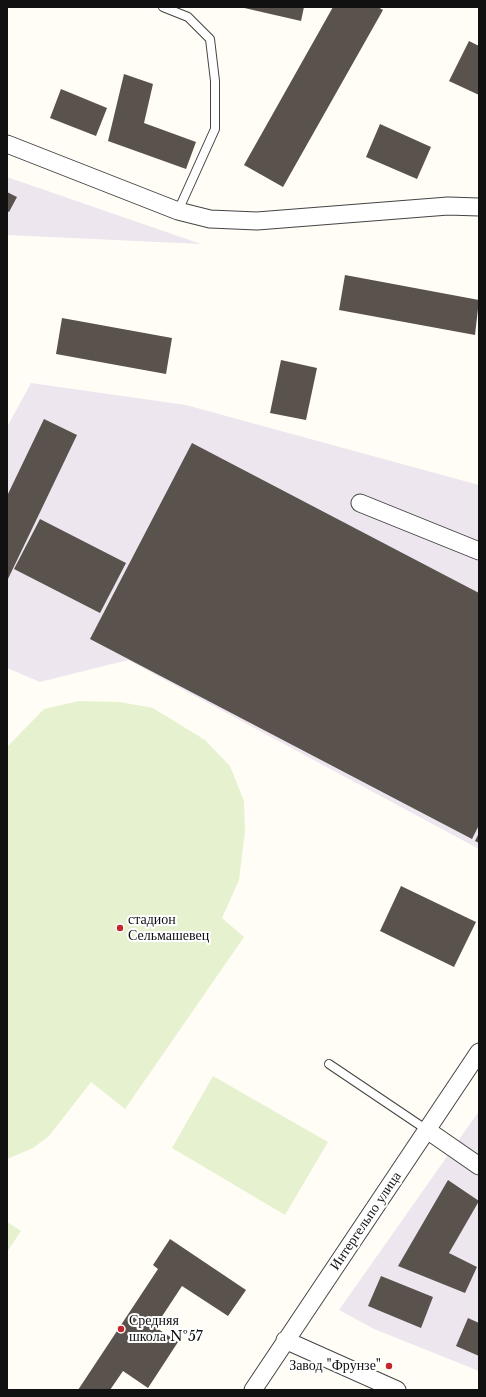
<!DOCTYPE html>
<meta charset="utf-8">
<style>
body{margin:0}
#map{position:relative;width:486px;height:1397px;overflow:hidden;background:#fffdf5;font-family:"Libre Baskerville",serif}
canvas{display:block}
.frame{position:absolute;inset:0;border:8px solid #111;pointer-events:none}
</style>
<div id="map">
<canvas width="486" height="1397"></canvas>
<div class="frame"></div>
</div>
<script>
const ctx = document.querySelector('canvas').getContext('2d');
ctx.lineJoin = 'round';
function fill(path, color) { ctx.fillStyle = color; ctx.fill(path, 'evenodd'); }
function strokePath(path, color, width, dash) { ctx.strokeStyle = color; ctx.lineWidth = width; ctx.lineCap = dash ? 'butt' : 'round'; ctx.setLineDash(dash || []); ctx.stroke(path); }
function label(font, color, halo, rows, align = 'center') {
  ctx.font = font + ' "Libre Baskerville",serif'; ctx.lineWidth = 4; ctx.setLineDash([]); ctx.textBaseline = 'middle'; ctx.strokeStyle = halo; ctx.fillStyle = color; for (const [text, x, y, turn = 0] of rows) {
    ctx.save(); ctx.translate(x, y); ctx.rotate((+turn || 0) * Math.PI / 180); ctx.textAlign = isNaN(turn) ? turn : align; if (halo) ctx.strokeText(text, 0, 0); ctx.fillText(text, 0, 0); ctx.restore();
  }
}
const industrial = new Path2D(`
 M7,177L201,244L7,235Z
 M31,383L186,405L479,485V849L128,660L40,682L7,668V427Z
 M479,1111V1371L374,1329L339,1310Z`);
const pitch = new Path2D(`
 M79,701L120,702L153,708L205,740L230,766L244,801L245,832L239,880L222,918L244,937L125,1109L91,1082L49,1136L33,1148L7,1159V747L44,709Z
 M213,1076L328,1142L285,1215L172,1148Z
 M7,1222L21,1231L7,1252Z`);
const building = new Path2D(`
 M240,7H304L301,21Z
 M333,7H378L383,10L283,187L244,165Z
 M469,41L479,46V95L449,81Z
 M124,74L153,84L144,123L196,142L186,169L108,141Z
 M61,89L107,108L96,136L50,118Z
 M380,124L431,147L417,179L366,157Z
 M7,192L17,197L9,212L7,211Z
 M345,275L479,300L475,335L339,310Z
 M62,318L172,338L166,374L56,354Z
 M281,360L317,368L306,420L270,413Z
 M44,419L77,435L7,581V496Z
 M192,443L479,593V825L472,839L90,639Z
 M40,519L126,563L100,613L14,569Z
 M479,833V843L475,841Z
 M401,886L476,922L454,967L380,931Z
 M448,1180L479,1201L449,1253L477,1267L465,1293L398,1266Z
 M170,1239L246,1290L228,1316L182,1286L155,1327L178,1342L148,1388L123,1371L110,1390H78L158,1269L153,1265Z
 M381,1276L433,1297L421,1328L368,1306Z
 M468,1318L479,1323V1356L456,1346Z`);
const service = new Path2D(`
 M163,7L188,17L210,39L215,81V129L178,211
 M329,1064L427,1130`);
const minor = new Path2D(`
 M7,144L178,211L210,219L257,221L448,206L479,207
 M360,503L479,551
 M427,1130L479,1166
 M285,1340L397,1390
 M253,1390L479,1052`);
const markers = [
 [120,928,4,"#c4262e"],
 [121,1329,4,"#c4262e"],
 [389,1366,4,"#c4262e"]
];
const poiNames = [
 ["стадион",128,920],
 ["Сельмашевец",128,936],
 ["Средняя",129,1321],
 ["школа №57",129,1337],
 ["Завод \"Фрунзе\"",381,1366,"right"]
];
const streetNames = [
 ["Интергельпо улица",366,1221,-56]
];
fill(industrial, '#eee6ef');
fill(pitch, '#e6f2cf');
fill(building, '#5a524d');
strokePath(service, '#444', 10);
strokePath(minor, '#444', 19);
strokePath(service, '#fff', 8);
strokePath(minor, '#fff', 17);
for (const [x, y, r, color] of markers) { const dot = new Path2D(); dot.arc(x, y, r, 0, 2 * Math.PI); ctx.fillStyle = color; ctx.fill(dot); strokePath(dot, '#fff', 1.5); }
label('14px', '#111', '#fff', poiNames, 'left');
label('14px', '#111', '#fff', streetNames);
</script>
